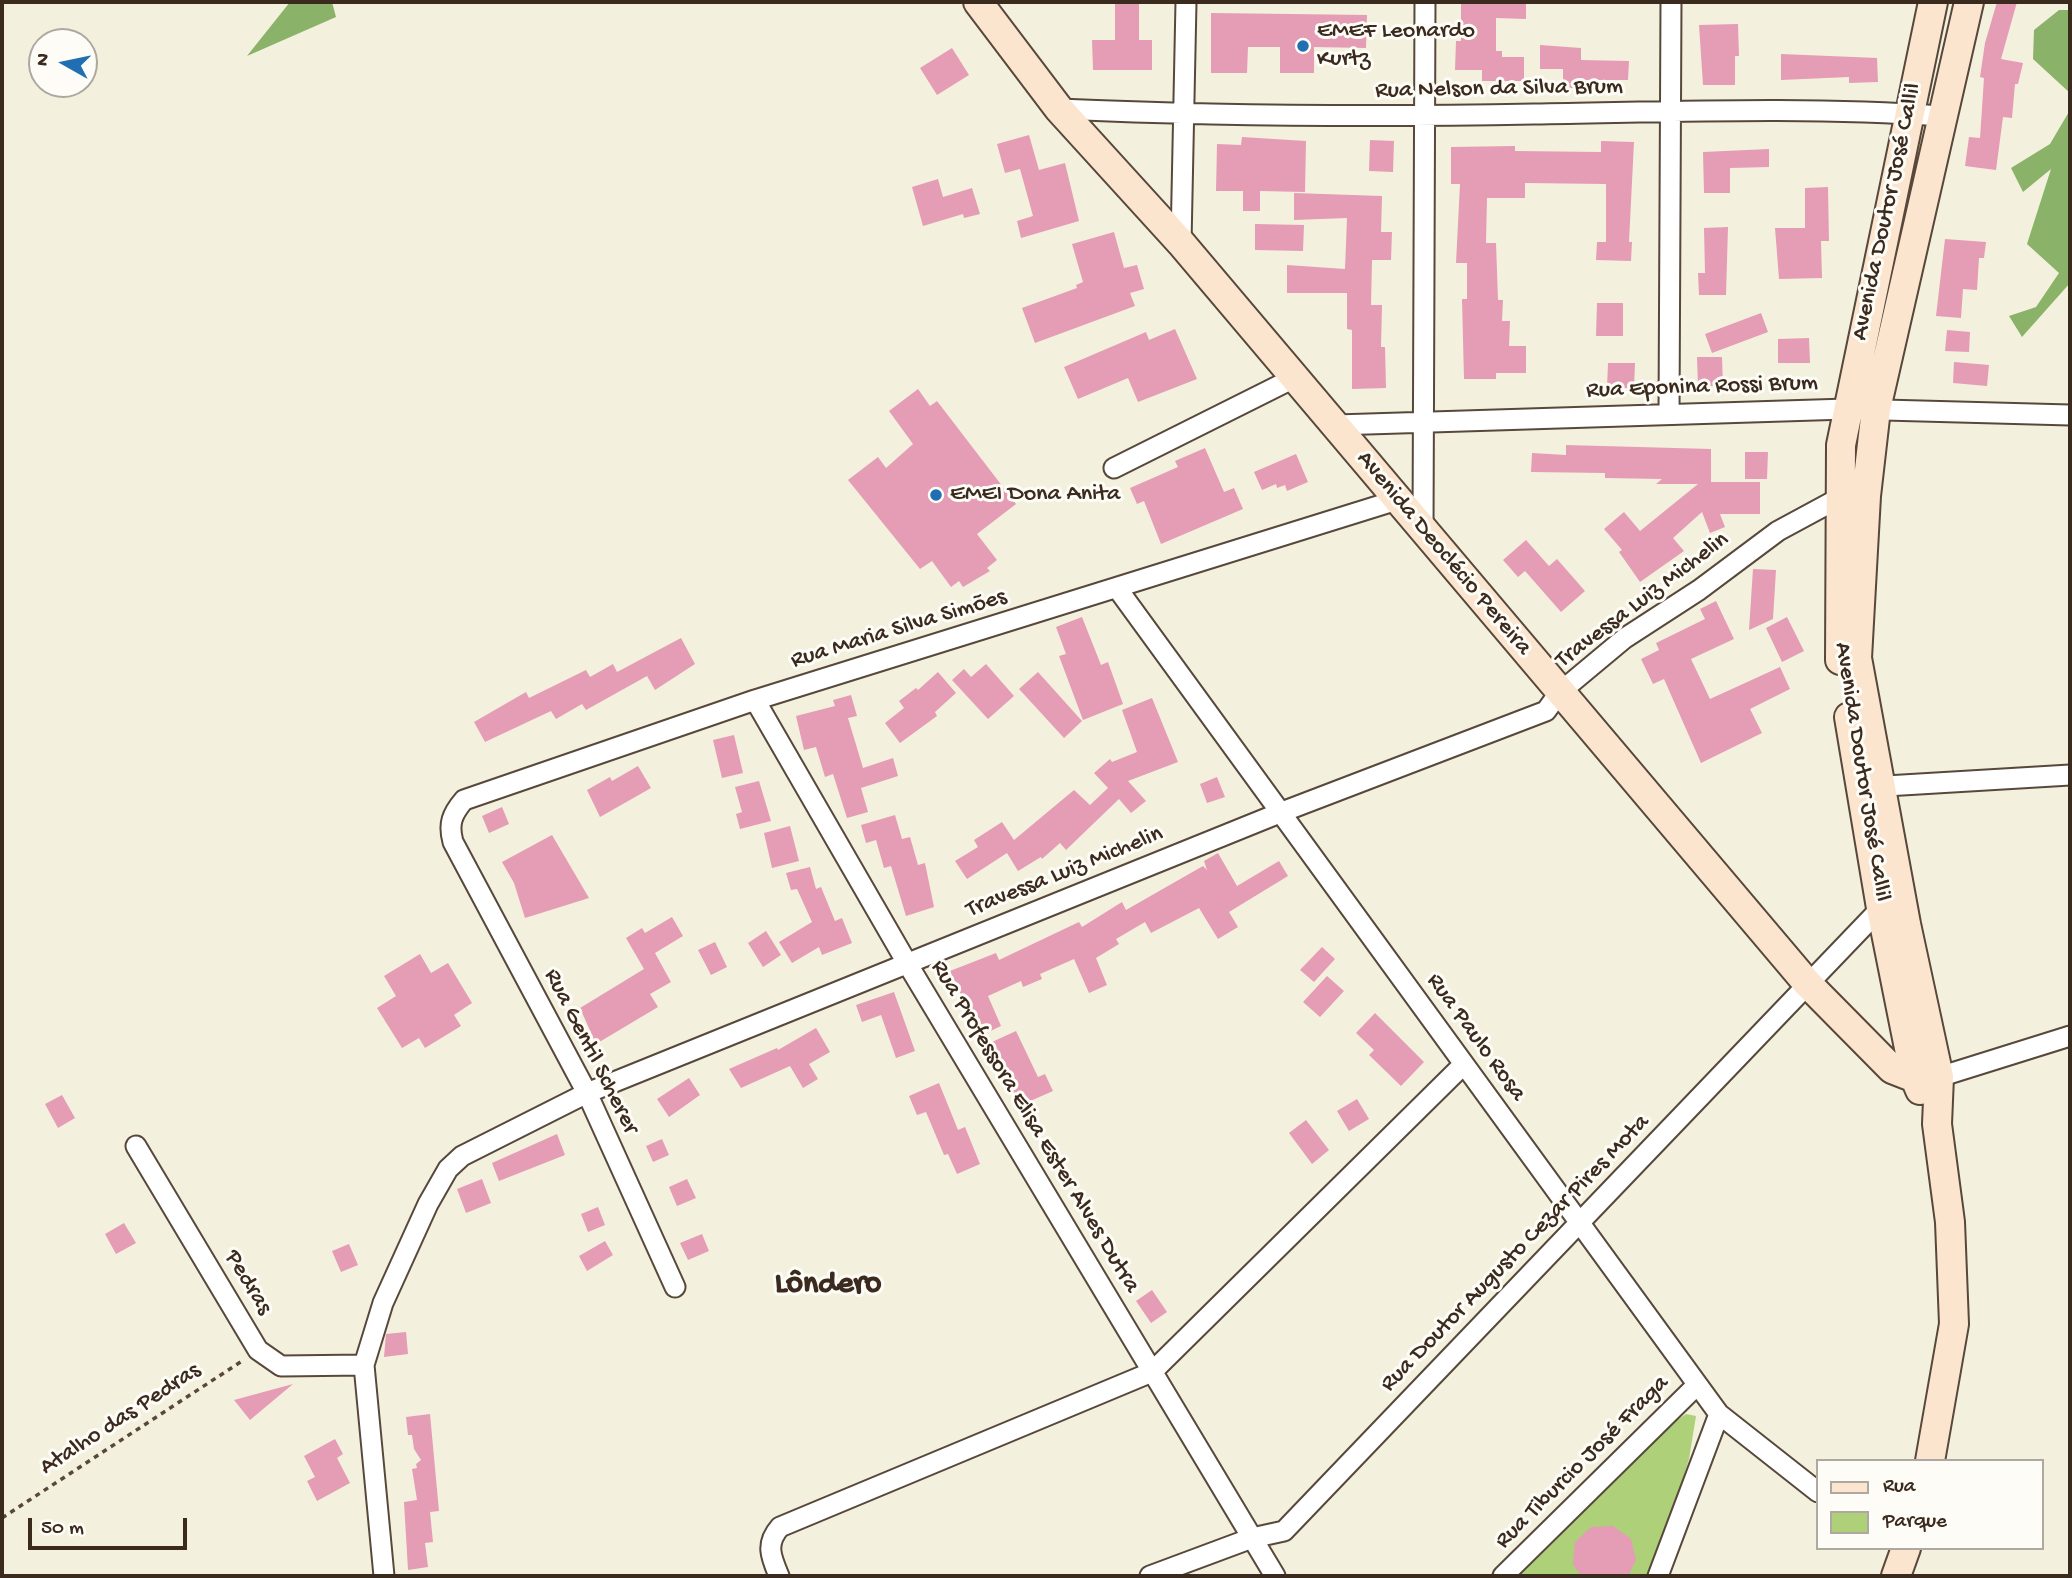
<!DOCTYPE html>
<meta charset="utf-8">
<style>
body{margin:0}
#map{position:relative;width:2072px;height:1578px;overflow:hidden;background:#f4f0de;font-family:"Gochi Hand",sans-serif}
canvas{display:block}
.frame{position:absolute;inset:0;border:4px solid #3b2a1e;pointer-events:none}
.legend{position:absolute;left:1816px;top:1459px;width:228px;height:91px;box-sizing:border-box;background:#fdfcf7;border:2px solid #afa8a0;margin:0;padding:9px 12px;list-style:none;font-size:21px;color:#3b2a1e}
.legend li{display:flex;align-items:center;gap:14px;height:35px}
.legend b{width:35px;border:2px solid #afa8a0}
.north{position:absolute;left:28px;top:28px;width:70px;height:70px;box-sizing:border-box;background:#fdfcf7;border:2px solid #afa8a0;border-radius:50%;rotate:279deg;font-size:19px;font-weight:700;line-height:28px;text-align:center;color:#3b2a1e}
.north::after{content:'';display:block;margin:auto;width:24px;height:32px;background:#1f6fb2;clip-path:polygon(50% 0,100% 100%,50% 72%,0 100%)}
.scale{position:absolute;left:28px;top:1518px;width:159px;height:32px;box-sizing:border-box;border:4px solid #3b2a1e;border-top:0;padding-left:9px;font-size:21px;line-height:24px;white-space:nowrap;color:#3b2a1e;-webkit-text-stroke:5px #fdfcf7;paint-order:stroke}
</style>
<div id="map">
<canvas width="2072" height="1578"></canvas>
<div class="frame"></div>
<ul class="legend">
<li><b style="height:9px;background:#fce5cf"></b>Rua</li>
<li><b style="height:19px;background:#aed078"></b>Parque</li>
</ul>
<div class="north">N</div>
<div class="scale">50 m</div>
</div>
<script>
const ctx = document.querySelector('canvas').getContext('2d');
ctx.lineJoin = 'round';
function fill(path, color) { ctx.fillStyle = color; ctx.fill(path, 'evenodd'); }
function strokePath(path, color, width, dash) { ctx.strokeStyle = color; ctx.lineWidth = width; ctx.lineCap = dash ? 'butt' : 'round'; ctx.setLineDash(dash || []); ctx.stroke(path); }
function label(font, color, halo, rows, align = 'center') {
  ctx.font = font + ' "Gochi Hand",sans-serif'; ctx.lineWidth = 6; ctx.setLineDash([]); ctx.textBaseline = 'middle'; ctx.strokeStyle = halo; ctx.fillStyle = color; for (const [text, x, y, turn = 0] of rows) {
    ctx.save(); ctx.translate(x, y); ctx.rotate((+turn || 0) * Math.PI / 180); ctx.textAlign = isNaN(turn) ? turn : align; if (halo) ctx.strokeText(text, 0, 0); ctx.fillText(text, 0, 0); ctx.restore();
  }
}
const green = new Path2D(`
 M1686,1414L1696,1416L1689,1459L1653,1576H1514L1664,1429Z`);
const forest = new Path2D(`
 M290,2H332L336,17L247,56Z
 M2059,10H2070V93L2033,59L2034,30Z
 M2070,110V283L2022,337L2009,316L2036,307L2059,273L2027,244L2051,169L2023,192L2011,168L2050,144Z`);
const building = new Path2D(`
 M1115,2H1139V40H1152V70H1093L1092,40H1115Z
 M1461,2H1526V19L1496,18V51H1502V57H1524V81H1482V70H1455L1456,41H1461Z
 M1997,2H2017L2001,59L2023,63L2018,84H2015L2012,118L2003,117L1996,170L1965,166L1969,137L1980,138L1984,78L1980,77L1985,43Z
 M1211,13L1367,15L1366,48L1314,47V73H1280V47H1248L1247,73H1211Z
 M1738,24L1739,56H1735V85H1703L1699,25Z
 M1540,45L1581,48V60L1629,61L1628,80H1581V88H1563V69H1540Z
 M952,48L969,75L937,95L920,68Z
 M1781,54L1877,58L1878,82L1849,83V77L1781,80Z
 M1029,135L1039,170L1065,163L1079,221L1021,238L1017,221L1033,216L1020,169L1005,173L997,144Z
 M1242,137L1306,141L1305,192L1260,191V211H1243V191H1216L1217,144L1241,145Z
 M1370,140L1394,141L1393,172L1369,171Z
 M1601,141L1634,142L1629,242H1632L1631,261L1596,260L1597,242H1606V184L1525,183V198H1487L1486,243H1496L1498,300H1503L1502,321H1510L1509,346H1526V373H1496V379H1464L1462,299H1467V263H1456L1460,184H1451V147L1515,146V151L1601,152Z
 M1769,149V167L1730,168V193H1704L1703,152Z
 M938,179L943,197L972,188L980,214L964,218L963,214L923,226L912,187Z
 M1828,187L1829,241H1821L1822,278L1779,279L1775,228H1805V188Z
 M1294,193L1382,196L1381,232H1392L1391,260H1372L1371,305H1382L1381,347H1385L1386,388L1352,389V330L1347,329V293H1287V265L1345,269L1347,218L1294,220Z
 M1255,224L1304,225L1303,251L1255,250Z
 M1728,227L1726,295H1699L1698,273H1705L1704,228Z
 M1114,232L1124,268L1137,265L1144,289L1130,293L1135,306L1035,343L1022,308L1077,288L1076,285L1083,282L1072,244Z
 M1945,239L1986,242L1984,258H1979L1977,290L1963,289L1961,318L1936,316Z
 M1597,303H1623V336H1596Z
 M1761,313L1768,332L1712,353L1705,334Z
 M1175,329L1197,379L1138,402L1128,378L1078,399L1064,367L1146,332L1149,340Z
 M1947,330L1970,332L1969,352L1945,351Z
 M1809,338L1810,363H1778V339Z
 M1697,357H1722L1723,386H1698Z
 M1954,362L1989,365L1987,386L1953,383Z
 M1608,363H1635L1634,388H1607Z
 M918,389L930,406L937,401L1016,504L977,534L997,560L987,568L990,571L963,587L959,581L951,587L932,561L920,569L848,480L878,457L886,468L913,444L889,411Z
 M1566,445L1711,449V482H1760V514H1720L1725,527L1710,533L1702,512L1673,538L1684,551L1640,582L1619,552L1622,550L1604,529L1624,512L1640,531L1698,484H1656L1662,479L1605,478V473L1531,472L1532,453L1566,455Z
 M1205,448L1224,492L1234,488L1243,509L1161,544L1144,501L1137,504L1130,488L1178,467L1175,461Z
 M1745,452H1768L1767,479H1745Z
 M1296,454L1308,482L1287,491L1285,485L1277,488L1276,484L1262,490L1254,472Z
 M1526,540L1549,566L1557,559L1585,591L1561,612L1525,571L1518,577L1503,560Z
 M1753,569L1776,570L1773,619L1749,630Z
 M1716,601L1734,639L1691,659L1710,699L1780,667L1790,689L1750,709L1762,733L1701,763L1664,679L1653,684L1641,659L1659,650L1656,643L1705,619L1700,609Z
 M1082,617L1101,665L1108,662L1123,704L1083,720L1059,656L1066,654L1056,627Z
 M1787,617L1804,651L1782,662L1766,628Z
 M681,638L695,664L655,690L647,676L586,710L582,704L556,719L551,711L485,742L474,722L526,692L529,698L586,670L590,677L613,664L617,672Z
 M986,664L1014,696L988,719L952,680L964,669L971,677Z
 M938,672L956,693L935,712L937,716L900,743L885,723L904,708L899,701L916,688L918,690Z
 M1038,672L1082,721L1064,738L1019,689Z
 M851,695L857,716L848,718L863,768L893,758L898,776L861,788L868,812L847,818L833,774L825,777L816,747L804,750L796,716L835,706L833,700Z
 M1152,698L1178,762L1128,781L1146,801L1131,813L1119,799L1066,850L1060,843L1042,859L1041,857L1018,871L1007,853L967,879L955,861L978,847L974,840L1002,822L1014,840L1074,790L1090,805L1108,788L1094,773L1110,759L1112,762L1137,752L1122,710Z
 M734,735L743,773L722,778L713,740Z
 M638,766L651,788L600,817L587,790L610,777L612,781Z
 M1217,777L1225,797L1207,803L1200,784Z
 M759,781L771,821L740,829L736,814L742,812L735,787Z
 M502,807L509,824L489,833L482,816Z
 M895,815L902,839L910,837L918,865L925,863L934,907L906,916L891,866L884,868L876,840L866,843L861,825Z
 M790,826L799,861L772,868L764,833Z
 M552,835L589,898L525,918L514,883L502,862Z
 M1218,853L1237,886L1279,861L1288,876L1229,912L1238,927L1218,939L1199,908L1151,933L1145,922L1116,939L1119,944L1096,958L1107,985L1089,993L1074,959L1040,974L1042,979L1023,987L1021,981L988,996L1001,1026L980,1036L950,971L996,953L999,960L1079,922L1082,927L1122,902L1126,910L1203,866L1207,870L1204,861Z
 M810,867L816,889L821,887L835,921L842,918L852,943L822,955L819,947L792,963L779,942L812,922L797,889L791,890L786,873Z
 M672,917L683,936L655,953L671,982L650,994L658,1007L596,1044L580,1008L644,969L626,938L642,928L645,933Z
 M766,931L781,955L763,967L748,943Z
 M715,942L727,967L711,975L698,950Z
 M1322,947L1335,959L1314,982L1300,970Z
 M420,954L431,973L448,963L472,1003L454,1015L461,1026L425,1048L419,1038L402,1048L377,1008L396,996L384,976Z
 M1327,976L1344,991L1320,1017L1303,1002Z
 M894,992L915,1051L896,1058L881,1015L862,1022L856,1005Z
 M1375,1013L1424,1062L1401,1086L1369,1055L1374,1050L1356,1033Z
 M816,1028L830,1052L809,1064L818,1079L803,1088L790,1066L741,1088L729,1069L777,1048L778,1050Z
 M1016,1031L1038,1077L1045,1074L1053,1091L1019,1106L992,1042Z
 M689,1078L700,1095L669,1117L657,1099Z
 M939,1083L958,1130L965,1127L980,1164L957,1174L948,1154L944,1155L926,1112L917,1115L909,1096Z
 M62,1095L75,1118L58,1128L45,1104Z
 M1357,1099L1369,1119L1349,1131L1337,1111Z
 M1306,1120L1329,1150L1312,1164L1289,1133Z
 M557,1134L565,1155L499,1181L492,1163Z
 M662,1139L669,1155L653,1162L646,1146Z
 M482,1179L491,1203L466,1213L457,1189Z
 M687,1179L696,1198L677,1206L669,1187Z
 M598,1207L605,1225L588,1232L581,1214Z
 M124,1223L136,1243L116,1254L105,1234Z
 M702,1234L709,1251L688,1260L680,1243Z
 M605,1241L613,1255L587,1271L579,1256Z
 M349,1244L358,1265L341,1272L332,1251Z
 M1152,1290L1167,1312L1151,1323L1136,1301Z
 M406,1332L408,1354L384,1357L386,1334Z
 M293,1384L250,1420L234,1400Z
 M430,1414L439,1511L430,1512L433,1542L425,1543L428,1567L408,1570L404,1502L417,1500L412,1469L417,1468L416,1464L421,1460L414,1449L412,1435H408L406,1417Z
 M335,1439L343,1454L337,1458L350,1483L317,1501L307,1481L315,1477L304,1456Z
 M1613,1526L1631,1539L1636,1560L1628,1576H1581L1573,1564L1575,1542L1591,1527Z`);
const path = new Path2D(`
 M2,1518L242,1361`);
const street = new Path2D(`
 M1059,109C1217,116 1375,117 1534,114C1669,112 1806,106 1941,116
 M1181,243L1186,2
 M1669,414L1671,2
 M1336,425L1847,409L2070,415
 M1114,468L1296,377
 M1423,529L1425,2
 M1117,588L1719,1414L1818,1492
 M755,700L907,963L1275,1576
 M1869,787L2070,775
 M1939,1077L2070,1036
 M136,1146L258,1350L281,1366L364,1365
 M675,1287L587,1093L453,842C448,824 452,814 464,800L755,700L1397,500
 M384,1576L364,1365L383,1303L428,1204L448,1169L462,1156L587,1093L1282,812L1546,711L1559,693L1625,638L1699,590L1778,531L1841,497H1851
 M779,1576C771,1557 765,1544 780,1527L1152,1372L1464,1064
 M1150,1576L1252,1538L1284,1531L1881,908
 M1503,1576L1697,1385
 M1658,1576L1719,1414`);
const secondary = new Path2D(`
 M978,2L1059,109L1181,243L1807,983L1892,1069L1915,1078L1939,1077
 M1840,660L1841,445L1933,2
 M1849,717L1881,908L1915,1078L1920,1090
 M1930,1461L1954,1324L1950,1222L1937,1124L1939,1077L1906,924L1857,658L1866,496L1876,409L1969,2
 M1896,1576L1906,1548`);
const markers = [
 [1303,46,7,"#1f6fb2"],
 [936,495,7,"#1f6fb2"]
];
const poiNames = [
 ["EMEF Leonardo",1317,32],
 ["Kurtz",1317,60],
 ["EMEI Dona Anita",950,495]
];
const streetNames = [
 ["Rua Nelson da Silva Brum",1499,90,-1],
 ["Avenida Doutor José Callil",1888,212,-78],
 ["Rua Eponina Rossi Brum",1702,388,-2],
 ["Avenida Deoclécio Pereira",1443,554,50],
 ["Travessa Luiz Michelin",1643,601,-37],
 ["Rua Maria Silva Simões",899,630,-17],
 ["Avenida Doutor José Callil",1861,772,81],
 ["Travessa Luiz Michelin",1065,873,-22],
 ["Rua Paulo Rosa",1475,1038,54],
 ["Rua Gentil Scherer",590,1052,63],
 ["Rua Professora Elisa Ester Alves Dutra",1034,1127,59],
 ["Rua Doutor Augusto Cezar Pires Mota",1516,1254,-46],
 ["Pedras",247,1283,59],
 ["Atalho das Pedras",121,1420,-33],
 ["Rua Tiburcio José Fraga",1583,1463,-45]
];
const districtNames = [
 ["Lôndero",828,1286]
];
fill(green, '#aed078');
fill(forest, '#8ab268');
fill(building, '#e59cb5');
strokePath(street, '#57483b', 23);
strokePath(secondary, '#57483b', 32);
strokePath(path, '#57483b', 3.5, [5, 5]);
strokePath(street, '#fff', 19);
strokePath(secondary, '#fce5cf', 28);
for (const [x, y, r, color] of markers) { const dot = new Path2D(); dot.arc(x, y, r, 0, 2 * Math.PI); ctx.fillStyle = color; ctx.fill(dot); strokePath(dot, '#fdfcf7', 2.5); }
label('24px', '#3b2a1e', '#fdfcf7', poiNames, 'left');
label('24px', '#3b2a1e', '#fdfcf7', streetNames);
label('bold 32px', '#3b2a1e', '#fdfcf7', districtNames);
</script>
